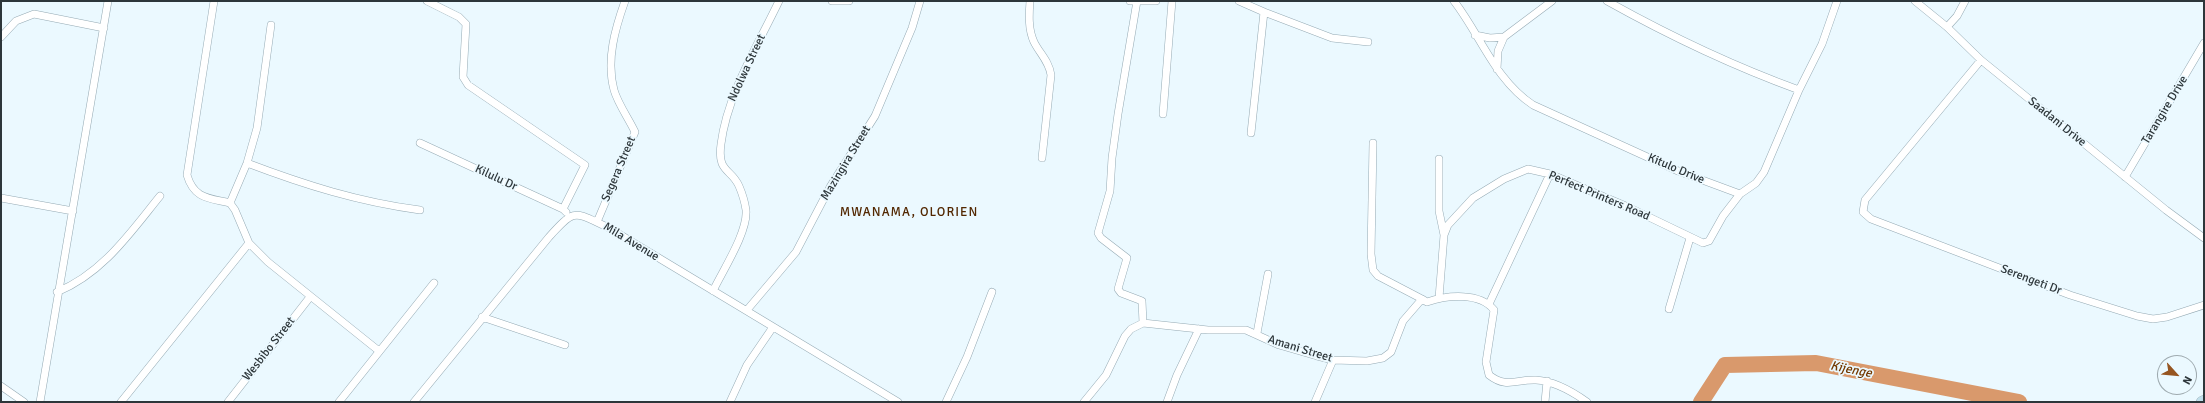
<!DOCTYPE html>
<style>
body{margin:0}
#map{position:relative;width:2205px;height:403px;overflow:hidden;background:#ebf9ff;font-family:Signika,sans-serif}
canvas{display:block}
.frame{position:absolute;inset:0;border:2px solid #2d363a;pointer-events:none}
.north{position:absolute;left:2157px;top:355px;width:40px;height:40px;box-sizing:border-box;background:#ebf9ff;border:1px solid #9fabb0;border-radius:50%;rotate:117deg;font-size:11px;font-weight:700;line-height:16px;text-align:center;color:#2d363a}
.north::after{content:'';display:block;margin:auto;width:14px;height:18px;background:#965521;clip-path:polygon(50% 0,100% 100%,50% 72%,0 100%)}
</style>
<div id="map">
<canvas width="2205" height="403"></canvas>
<div class="frame"></div>
<div class="north">N</div>
</div>
<script>
const ctx = document.querySelector('canvas').getContext('2d');
ctx.lineJoin = 'round';
function strokePath(path, color, width, dash) { ctx.strokeStyle = color; ctx.lineWidth = width; ctx.lineCap = dash ? 'butt' : 'round'; ctx.setLineDash(dash || []); ctx.stroke(path); }
function label(font, color, halo, rows, align = 'center') {
  ctx.font = font + ' Signika,sans-serif'; ctx.lineWidth = 3.5; ctx.setLineDash([]); ctx.textBaseline = 'middle'; ctx.strokeStyle = halo; ctx.fillStyle = color; for (const [text, x, y, turn = 0] of rows) {
    ctx.save(); ctx.translate(x, y); ctx.rotate((+turn || 0) * Math.PI / 180); ctx.textAlign = isNaN(turn) ? turn : align; if (halo) ctx.strokeText(text, 0, 0); ctx.fillText(text, 0, 0); ctx.restore();
  }
}
const river = new Path2D(`
 M1701,402L1725,365L1816,363L2019,402`);
const street = new Path2D(`
 M214,1L187,175C194,199 209,198 230,203L235,210L249,243L268,262L379,351
 M427,1L459,17L466,24L463,77L468,85L585,165L563,209
 M832,1H849
 M1030,1C1029,14 1028,29 1034,42C1040,54 1049,61 1051,75L1042,158
 M1130,1H1156
 M1137,1L1118,114L1112,158L1110,191L1098,233L1101,238L1127,258L1118,289L1121,293L1142,301L1143,323
 M1239,1L1264,12L1251,133
 M1454,1C1481,36 1495,80 1533,105L1678,171L1740,194L1756,183L1764,172L1799,90L1822,44L1837,1
 M1607,1C1668,35 1733,66 1799,90
 M1915,1L1947,27L1981,60L2166,210L2204,238
 M1264,12L1332,38L1368,42
 M1947,27L1957,16L1965,1
 M1475,35L1490,38L1504,37
 M1,37L16,21L34,14L104,28
 M1981,60L1865,200L1863,212L1871,219L2070,295L2137,316L2153,319L2167,317L2204,305
 M1497,69L1498,51L1504,37L1552,1
 M1163,114L1172,1
 M420,143L563,209L566,212
 M1373,143L1371,254L1373,270L1378,276L1422,299
 M1439,159V211L1444,235
 M247,163C305,185 359,202 420,210
 M2125,177L2204,43
 M1,198L73,211
 M230,203L247,163L257,128L271,25
 M597,222L635,132C629,119 618,104 614,90C606,60 615,29 625,1
 M713,291C723,270 748,232 746,210C745,203 742,193 739,186C731,168 717,173 721,144C727,95 758,45 779,1
 M57,292C103,273 130,233 160,196
 M1439,298L1444,235L1448,225L1473,198L1504,179L1528,169L1550,174L1628,207L1703,243L1709,241L1723,216L1740,194
 M1489,304L1550,174
 M1669,309L1690,238
 M747,310L796,252L830,187L875,116L912,28L920,1
 M482,317L565,345
 M1257,333L1268,274
 M1,386L24,402
 M40,402L108,1
 M121,402L249,243
 M228,402L310,297
 M339,402L434,283
 M414,402L549,237C576,207 574,212 609,228L898,402
 M730,402L747,365L773,327
 M946,402L967,357L992,292
 M1084,402L1106,375L1125,336L1131,329L1143,323L1208,330H1246L1279,345L1317,356L1333,360L1367,361L1383,358L1391,352L1403,321L1422,299L1427,302C1447,295 1480,292 1494,310L1486,362L1489,375C1507,389 1516,379 1536,380C1554,381 1573,392 1587,402
 M1167,402L1177,375L1199,329
 M1315,402L1333,360
 M1545,402L1547,381`);
const secondary = new Path2D(`
 M2202,402L2204,401`);
const streetNames = [
 ["Ndolwa Street",747,68,-65],
 ["Tarangire Drive",2165,110,-59],
 ["Saadani Drive",2057,122,39],
 ["Mazingira Street",846,163,-59],
 ["Segera Street",619,169,-67],
 ["Kitulo Drive",1676,169,23],
 ["Kilulu Dr",496,178,25],
 ["Perfect Printers Road",1599,196,23],
 ["Mila Avenue",631,242,31],
 ["Serengeti Dr",2031,280,21],
 ["Wesbibo Street",269,349,-52],
 ["Amani Street",1300,349,17]
];
const neighbourhoodNames = [
 ["MWANAMA, OLORIEN",909,213]
];
const waterNames = [
 ["Kijenge",1851,370,11]
];
strokePath(river, '#d9996c', 16);
strokePath(street, '#95aab4', 8);
strokePath(secondary, '#95aab4', 12);
strokePath(street, '#fff', 7);
strokePath(secondary, '#c1e0ec', 11);
label('12px', '#2d363a', '#ebf9ff', streetNames);
ctx.letterSpacing = '1px';
label('13px', '#522700', '#ebf9ff', neighbourhoodNames);
ctx.letterSpacing = '0px';
label('italic 13px', '#733900', '#ebf9ff', waterNames);
</script>
